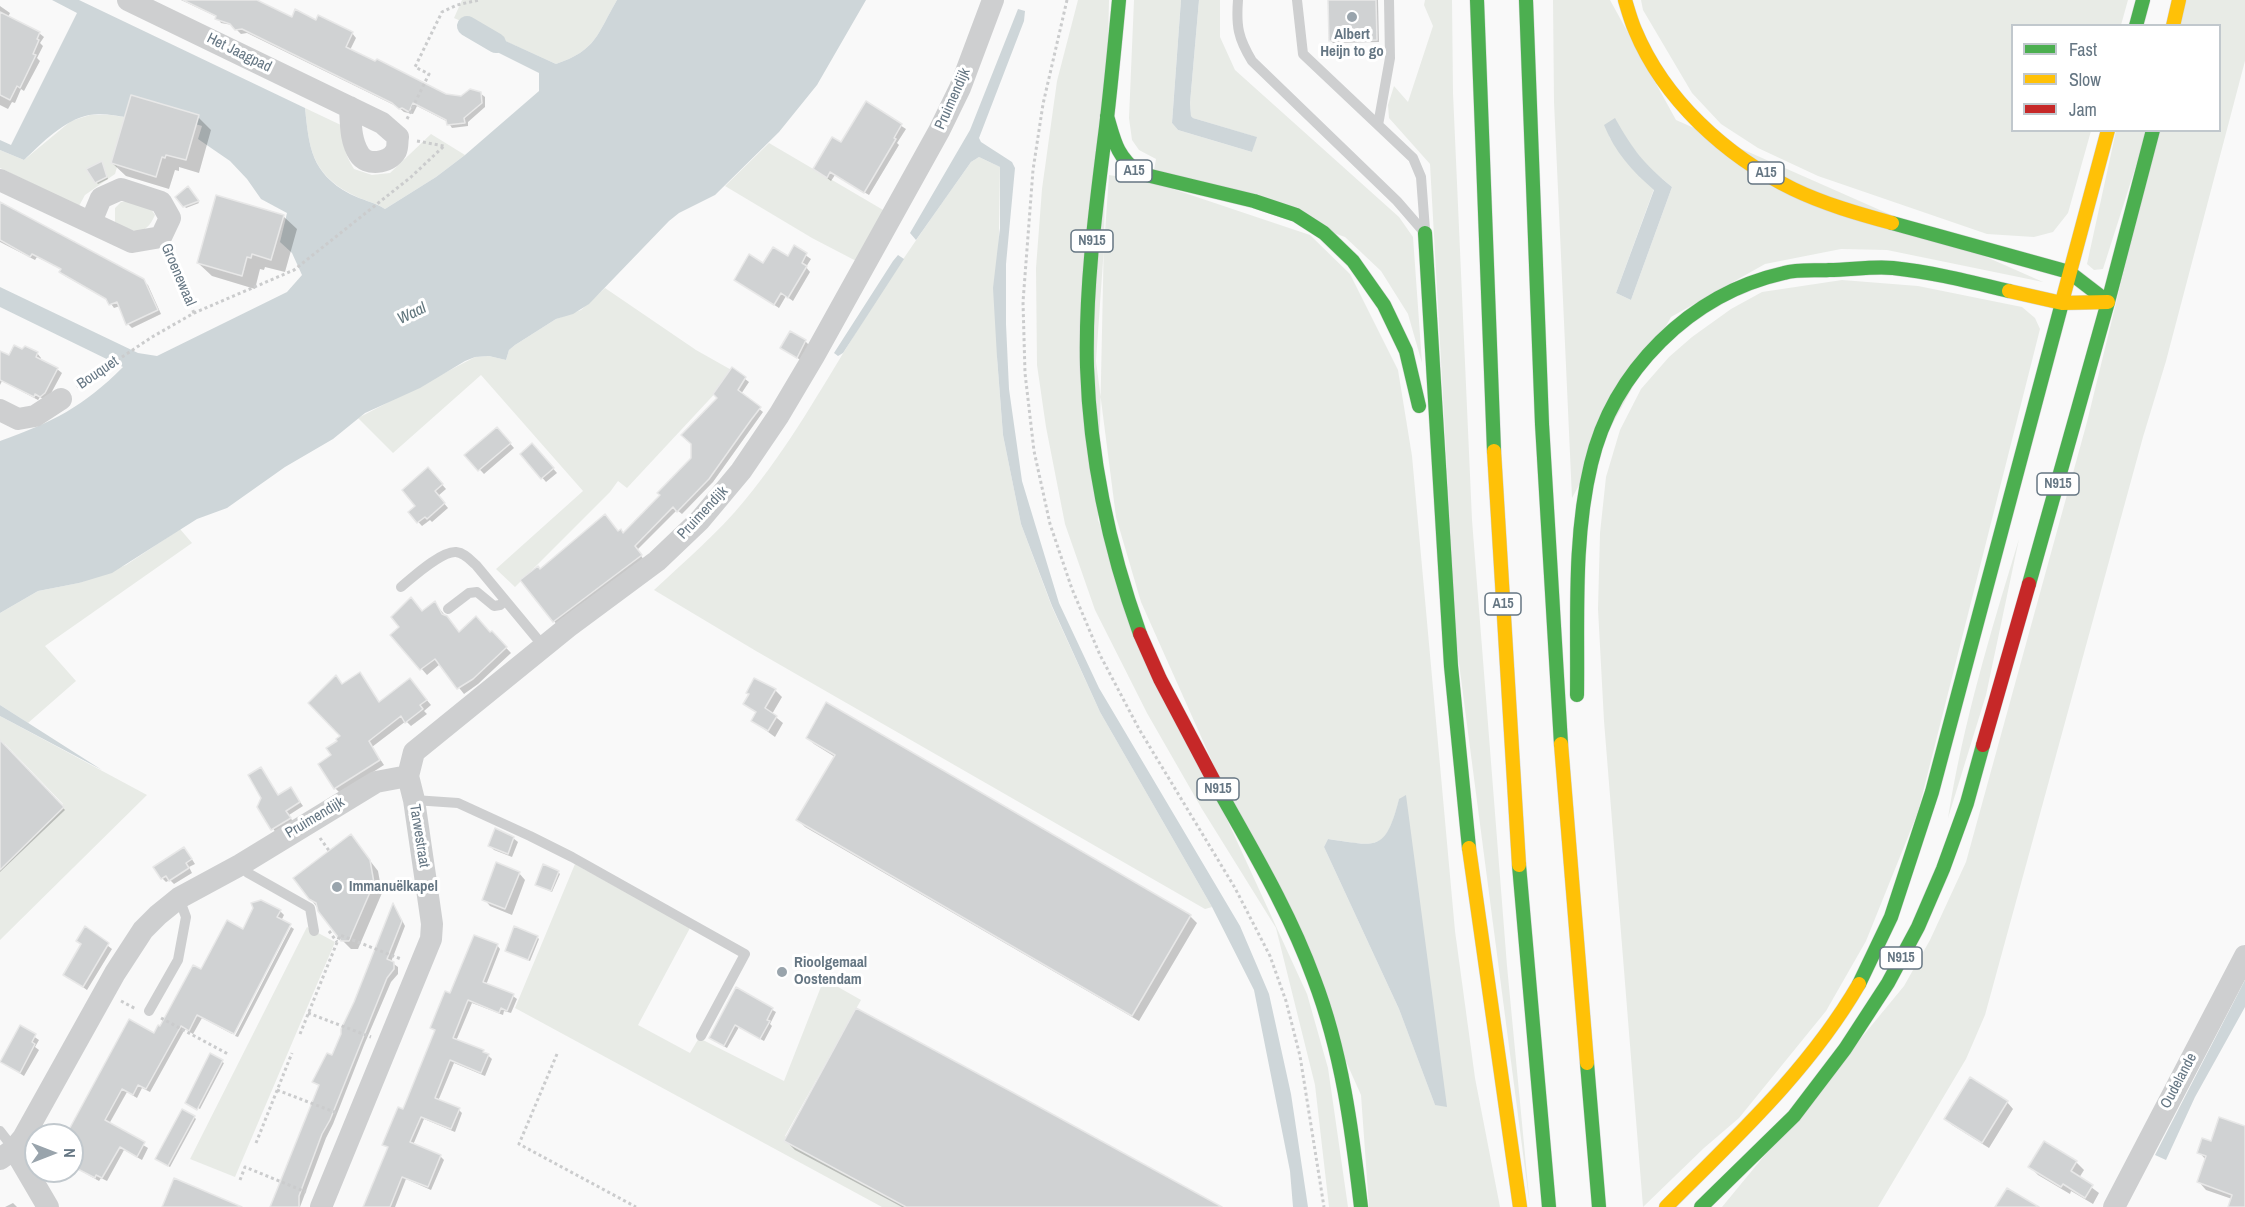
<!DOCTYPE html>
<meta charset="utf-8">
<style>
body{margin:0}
#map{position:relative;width:2245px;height:1207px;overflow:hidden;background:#f9f9f9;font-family:"Archivo Narrow",sans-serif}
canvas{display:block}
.legend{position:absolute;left:2011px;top:24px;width:210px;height:108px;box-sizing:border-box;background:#fff;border:2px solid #c1c8cd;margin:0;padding:8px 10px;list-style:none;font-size:18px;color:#657683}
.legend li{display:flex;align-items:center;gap:12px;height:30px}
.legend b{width:30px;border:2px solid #c1c8cd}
.north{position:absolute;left:24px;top:1123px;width:60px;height:60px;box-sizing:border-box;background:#fff;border:2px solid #c1c8cd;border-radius:50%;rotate:90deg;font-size:16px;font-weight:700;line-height:24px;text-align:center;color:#657683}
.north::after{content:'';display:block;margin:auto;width:21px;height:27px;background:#99a4ac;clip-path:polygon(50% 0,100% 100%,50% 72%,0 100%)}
</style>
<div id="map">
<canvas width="2245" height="1207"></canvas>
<ul class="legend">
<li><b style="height:8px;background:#4caf50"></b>Fast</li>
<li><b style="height:8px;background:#ffc107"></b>Slow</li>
<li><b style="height:8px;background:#c62828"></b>Jam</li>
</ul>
<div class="north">N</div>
</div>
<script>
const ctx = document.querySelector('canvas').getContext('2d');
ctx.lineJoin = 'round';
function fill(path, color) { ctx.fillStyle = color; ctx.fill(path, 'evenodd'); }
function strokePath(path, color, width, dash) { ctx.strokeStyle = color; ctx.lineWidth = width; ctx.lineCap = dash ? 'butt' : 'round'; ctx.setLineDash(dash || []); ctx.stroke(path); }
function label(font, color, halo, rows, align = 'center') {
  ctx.font = font + ' "Archivo Narrow",sans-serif'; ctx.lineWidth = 6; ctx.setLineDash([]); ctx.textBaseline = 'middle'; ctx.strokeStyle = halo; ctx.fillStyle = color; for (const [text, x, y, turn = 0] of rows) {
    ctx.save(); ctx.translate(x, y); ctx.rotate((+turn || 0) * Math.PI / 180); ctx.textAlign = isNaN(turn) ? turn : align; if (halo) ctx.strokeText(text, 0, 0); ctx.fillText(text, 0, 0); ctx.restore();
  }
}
const green = new Path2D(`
 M462,0H617C597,34 597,50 556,64L454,18Z
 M1078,0H1109L1098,520L1230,826L1307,994L1328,1068L1348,1207H1329L1315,1085L1276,928L1202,809L1147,713L1095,610L1065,524L1046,427L1037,365L1036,268L1042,189L1057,81Z
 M1134,0H1181L1172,123L1178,130L1252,152L1256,137L1193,118L1191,116L1190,103L1199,0H1220V37L1235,70L1399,217L1413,237L1422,363L1408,314L1381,271L1345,237L1154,170L1156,159L1139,150L1132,140L1129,118Z
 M1425,0H1452L1453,93L1472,520L1507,966L1530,1207L1457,648L1430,164L1389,118L1388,105L1394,86L1408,102L1433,26L1424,5Z
 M1553,0H1610L1676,120L2043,282L1887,250L1841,249L1765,264L1671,317L1572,498L1554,102ZM1605,125L1630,144L1647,166L1672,187L1631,300L1616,293L1654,189L1610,138Z
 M1641,0H2128L2121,25L2012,26V130L2091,131L2068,213L2053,232L2034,237L1987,234L1818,176L1758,148L1721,124L1692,93L1643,10Z
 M2186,0H2245V61L2166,361L2143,437L1985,1015L1966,1059L1878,1207H1722L1904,986L1930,940L1966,862L2087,422L2158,131L2220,130V26L2179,25Z
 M305,108L343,126C342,143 345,155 354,169L372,175L390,173L431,134L465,155L436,177L385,209C374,202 362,200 351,194C311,173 309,147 305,108Z
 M90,115H111L131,118L115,174L85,195L79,206L0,168V150L24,160L71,121Z
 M2116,131H2147L2103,269L2094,270L2087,264Z
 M769,143L890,214L860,263L812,238L725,186Z
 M979,157L1000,167L997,357L1003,435L1021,524L1052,607L1100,712L1212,907L1205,909L756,651L654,590C685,561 718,533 745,500C789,447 822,387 858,329C893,272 932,217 971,162Z
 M1109,175L1152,182L1310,235L1350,274L1398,370L1412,456L1455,931L1475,1078L1500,1207H1369L1361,1095L1141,602L1116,517L1096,361ZM1399,800L1435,1105L1399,1009L1324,847L1328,839C1377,846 1385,853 1399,800Z
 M131,201L151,209L155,215C145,238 133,232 115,222V208L121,202Z
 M1842,280L1918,286L2022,307L2035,318L2040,329L1918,812L1866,941L1826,1011L1739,1118L1704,1148L1643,1207L1604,721L1598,609L1600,533L1606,477L1620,430L1641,389L1669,357L1692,337L1731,309L1762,292Z
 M605,288L696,350L735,372L627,488L618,481L610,492L515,587L496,569L583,491L481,375L393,453L358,418L475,357L489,356L506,360L509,350L515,345L556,319L581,310Z
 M180,529L192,543L45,646L76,681L28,723L0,705V613L38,591L79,583L126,565Z
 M2019,539L1986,695L1948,818C1963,723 1991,631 2019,539Z
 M0,716L147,795L0,940V865L63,804L5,744L0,748Z
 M575,864L690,928L638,1025L690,1053L699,1038L784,1081L824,979L861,1000L785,1136L910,1207H882L515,1008Z
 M307,927L335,942L235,1177L190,1159Z`);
const water = new Path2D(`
 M52,0H79L305,108C309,147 311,173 350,194C362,200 374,202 385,209L436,177L465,155L539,91V73L471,39L475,27L556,64C597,50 597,34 617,0H866L817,85L779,132L715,195L679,213L669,221L589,304L573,314L556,319L515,345L509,350L506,360L489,356L475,357L465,361L420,388L365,413L333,439L285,467L227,508L197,519L112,573L79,583L38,591L0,613V441C53,422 83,407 123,367L0,307V287L138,353L157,356L287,292L302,275L292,253L280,242L287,213L261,199L247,179L230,161L198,139L202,126L135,106L131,118C118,116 103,113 89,115C64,120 42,143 24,160L0,150V140L11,145L77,13Z
 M1181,0H1199L1190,103L1191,116L1193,118L1257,137L1252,152L1178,130L1172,123Z
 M1018,9L1025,11L1024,21L979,138L981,142L1012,162L1015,168L1006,264V324L1009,389L1022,481L1059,603L1099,688L1240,926L1269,994L1291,1094L1308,1207H1293L1290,1171L1254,990L1212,907L1100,712L1052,606L1021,524L1003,435L997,357L993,288L1000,228V167L979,157L971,162L916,240L910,233L970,130Z
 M1615,118C1633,150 1644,164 1672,187L1631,300L1616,293L1654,190C1632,171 1615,152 1604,125Z
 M898,255L904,259L843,353L838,356L834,353L893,261Z
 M0,705L102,770L0,716Z
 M1406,795L1447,1107L1435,1105L1399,1009L1324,847L1328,839C1377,846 1385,853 1399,799Z
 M2245,980V1007L2195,1097L2166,1160L2155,1155Z`);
const shadow = new Path2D(`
 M181,0H254L292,19L317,22L352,33L356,38L350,50L446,96L462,97L480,93L485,97V107L468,122V126L452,128L448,122L417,106L413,114L404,112L398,107L247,33L241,34L232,25L221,23L217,17Z
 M1330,0H1378L1379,42L1333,43L1330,40Z
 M0,6L10,13L8,17L39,33L44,37L40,43L43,46L37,58L40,61L24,91L21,89L15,103L12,102L8,109L0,105Z
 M866,103L906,129L897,143L899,145L869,195L835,175L831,181L815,169L841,144Z
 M198,117L211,130L199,173L179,167V171L175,170L169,189L126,176L112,163Z
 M102,163L108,179L98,184L96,182Z
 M188,188L199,203L186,208L177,197Z
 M0,204L143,281L148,285L161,314L132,328L128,324L120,306L114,308L109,301L65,276L61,272L62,270L37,257L35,260L0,242Z
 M283,216L297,229L285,272L265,267L264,270L260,269L255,289L212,276L198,263Z
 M795,248L811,259L806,267L810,272L793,301L786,296L779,308L736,280L764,265L788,258Z
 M805,341L809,345L802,361L782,348Z
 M0,352L9,357L37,353L41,358L40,360L57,369L62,373L49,397L45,400L40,397L38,400L2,381L0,385Z
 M732,369L749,382L741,394L763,412L713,482L682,514L677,510L637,550L644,560L557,625L554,621L540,571L618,533L624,534L662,495L693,459Z
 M501,433L514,448L484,474L466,455Z
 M536,449L557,473L546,482L522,454Z
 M432,473L446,489L438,496L448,508L432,522L430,520L422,526L410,513L417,506Z
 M435,603L463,638L492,633L511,653L478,684L464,694L440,664L427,675L392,635Z
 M336,677L343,685L364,679L380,703L414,685L431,705L424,711L427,714L411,726L406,721L372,747L384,765L340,793L335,788L333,756L342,736Z
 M755,680L775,690L782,697L772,714L783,723L775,737L753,721L757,713L745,704Z
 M807,738L1190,916L1197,923L1139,1021L805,827L798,820L835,757L814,744Z
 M5,747L65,810L0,872V752Z
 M261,769L279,796L291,789L303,806L289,815L293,822L276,833L259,807L263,797Z
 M351,836L378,871L382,893L358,949H351L342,940L310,898Z
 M513,838L518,842L512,857L494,850L490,846Z
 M188,853L195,864L189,867L192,873L174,884L170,880L166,882L162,878Z
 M558,872L560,874L552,892L538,886Z
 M519,873L525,880L512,915L490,906L484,899Z
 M394,905L405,926L391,962L398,967V974L391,982L364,1045L333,1124L326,1138L300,1207H271L320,1087L314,1082L333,1057Z
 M280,911L284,915L281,921L289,925L232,1034L202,1018L193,1034L185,1029L150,1092L142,1088L137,1098L127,1092L109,1124L148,1148L142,1160L124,1150L107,1181L101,1178L99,1181L72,1166V1135H69L161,1028L202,971L244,931Z
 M291,927L294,929L238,1037L235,1036Z
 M85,928L112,949L87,990L65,975L83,945Z
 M537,937L539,939L530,961L508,952Z
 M497,945L500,949L486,985L513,996L517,999L511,1013L504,1011L503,1015L472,1003L456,1041L483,1051L492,1059L485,1076L454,1063L438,1101L459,1110L462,1113L455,1132L424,1119L413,1145L440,1156L444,1160L431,1190L406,1179L395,1207H365L389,1148L384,1144L404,1111L436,1032L431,1028L451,995Z
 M736,989L776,1012L770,1024L772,1026L764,1041L739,1027L727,1048L714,1041Z
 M20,1027L39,1040L35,1047L39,1050L24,1076L2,1062Z
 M210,1055L224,1063L200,1109L187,1102Z
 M2007,1102L2013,1109L1989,1148L1952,1125L1946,1119Z
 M194,1117L196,1119L170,1167L159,1161Z
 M2245,1128V1207H2229L2232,1199L2206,1190L2199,1182L2206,1160L2199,1152L2212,1142Z
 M786,1141L1219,1207H902L795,1150Z
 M2076,1162L2084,1170L2079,1178L2099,1193L2093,1204L2071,1191L2070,1194L2038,1175L2030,1167Z
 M13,1203L17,1207H5Z`);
const canal = new Path2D(`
 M467,26L496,43`);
const building = new Path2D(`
 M183,0H257L292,17L295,9L316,20L318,15L353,32L346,47L375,61L377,59L446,94L461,96L470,89L481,92L482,103L464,118L465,123L447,125L446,120L413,103L409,112L402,108L399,109L392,103L242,29L235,30L230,24L215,19L216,16Z
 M1328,0H1376L1377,40L1329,41Z
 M0,12L40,32L37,39L39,40L33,54L36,55L20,88L17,86L10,100L0,95Z
 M131,95L199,115L186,160L166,155L165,158L162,157L156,177L111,163Z
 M866,101L902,124L894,138L896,139L864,193L830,172L827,178L813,169L832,137L841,142Z
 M102,161L107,177L95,183L86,169Z
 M188,186L199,201L183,207L175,197Z
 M216,195L284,215L271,260L252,254L251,258L247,257L242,276L197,263Z
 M0,202L144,279L158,310L126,325L117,302L109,305L106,299L59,272L61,269L32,254L30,257L0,240Z
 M794,245L807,253L802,263L807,266L788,298L781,293L774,305L734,280L749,254L763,263L773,247L788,256Z
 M790,331L806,340L797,358L780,348Z
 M14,345L22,349L25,346L38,352L36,357L58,368L45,393L40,397L35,394L34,397L0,380V351L9,355Z
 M732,367L746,377L738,390L761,407L751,420L709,479L677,512L673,507L635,546L642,555L553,622L520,580L538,566L540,569L605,514L618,531L621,529L623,533L660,495L657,493L691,458V444L681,435L717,398L713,394Z
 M497,427L511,443L478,471L464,455Z
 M532,443L554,468L541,479L520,454Z
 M428,467L443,484L435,491L445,503L427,519L425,517L417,523L408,512L415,506L402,490Z
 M411,597L422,611L435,601L442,614L447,616L459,632L476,616L490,632L492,631L507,647L473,679L457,689L435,659L420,670L390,635L399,627L391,617Z
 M360,672L379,702L410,678L427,700L420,705L423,709L405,723L401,716L369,741L380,760L334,789L318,764L331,755L326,748L337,741L336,739L340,736L308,703L336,675L342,684Z
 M754,678L776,689L765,708L777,716L768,731L751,721L756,712L743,704L749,694L746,693Z
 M826,702L1191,915L1132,1016L796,820L835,755L806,738Z
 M0,740L64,807L0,870Z
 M261,767L278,795L291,787L300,802L286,811L291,818L271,830L257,807L261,798L248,775Z
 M495,828L514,837L508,854L488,846Z
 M351,834L370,860L374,883L349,941H341L318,911L316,903L309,899L293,878Z
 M184,847L192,859L186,863L189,868L169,881L166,876L161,879L153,867Z
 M496,862L520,872L505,909L482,900Z
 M543,864L559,871L551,891L535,885Z
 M261,900L281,910L277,917L291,924L234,1034L197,1015L189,1031L181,1026L146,1089L138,1085L133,1095L122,1089L105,1120L145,1142L137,1157L120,1147L102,1178L96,1175L95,1178L72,1166V1135H66L129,1019L154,1033L158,1025L160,1026L193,965L201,969L227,920L243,929L253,908L251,903Z
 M393,903L402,921L387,959L394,962V969L387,978L330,1120L322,1134L299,1196V1207H270L319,1085L312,1082L327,1053L332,1055L341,1034V1029L354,1002Z
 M85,926L109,943L83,987L63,975L81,944L76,941Z
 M514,926L538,936L528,960L505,951Z
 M474,935L498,944L483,982L514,994L507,1011L501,1008L499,1013L468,1000L453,1038L484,1050L483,1052L489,1054L481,1073L450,1060L435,1098L460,1108L451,1129L421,1117L410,1142L441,1155L428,1187L402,1177L390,1207H363L388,1147L382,1145L398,1107L403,1109L435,1030L430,1028L445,991L450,993Z
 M736,987L773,1008L767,1020L770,1021L760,1039L735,1025L724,1046L709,1038Z
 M856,1008L1012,1092L1222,1207H906L784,1141Z
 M20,1025L36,1034L32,1042L35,1044L20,1073L0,1062Z
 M210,1053L223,1060L197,1110L185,1103Z
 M1970,1077L2008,1101L1982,1143L1944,1119Z
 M182,1109L195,1116L168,1166L155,1159Z
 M2219,1117L2245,1126V1207H2228L2232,1195L2197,1182L2206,1156L2197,1153L2202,1138L2211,1141Z
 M2044,1141L2077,1161L2071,1171L2093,1185L2085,1198L2063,1184L2061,1187L2028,1167Z
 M174,1178L242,1207H162Z
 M2007,1188L2039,1207H1995Z`);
const path = new Path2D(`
 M1067,0L1043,104L1033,170L1023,302L1025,373L1034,451L1050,524L1072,589L1100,655L1139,729L1235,888L1270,956L1286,1001L1300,1056L1324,1207
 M407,119L429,74L415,67L442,12L457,5L479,0
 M417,141L444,146
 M169,255L194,313
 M77,387L152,337L194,313L294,270L411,177L444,146
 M320,838L330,852
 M329,931L337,942
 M121,1001L136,1009
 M308,1013L371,1037
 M161,1018L228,1054
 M300,1034L340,935L401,959
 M557,1054L519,1144L636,1207
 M277,1090L337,1113
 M256,1143L292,1053
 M240,1180L245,1167L306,1192`);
const lane = new Path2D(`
 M1238,0C1236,26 1238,38 1252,61L1397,201L1423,231
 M1297,0L1303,54L1413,158L1421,177L1425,230
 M1378,125L1390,58L1389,0
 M401,587C413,577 441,551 456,552C465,553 470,560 476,565L544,647
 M448,609L469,593L477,592L494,606L500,605L505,601
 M414,800L458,803L530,836L572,857L745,954L701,1036
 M240,865L248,873L310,908L314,931
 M149,1011L178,960L186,917L179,898
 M0,1131L14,1149`);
const street = new Path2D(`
 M128,0L382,123L398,137C397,142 398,147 396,151C389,164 366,166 359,154C350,140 351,123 350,107
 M0,180L132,242L161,237L170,218L161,202L121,189L101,198L91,222
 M0,410L18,419L35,416L61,399
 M14,1149L48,1207
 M0,1159L14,1149L23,1138L115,973L143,930L158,915L179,898L240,865L376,782L408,776
 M321,1207L431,939L432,924L429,903L414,800L408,776L414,752L568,627L657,561L700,520L741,471L779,415L814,356L939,131L960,88L993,0
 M2114,1207L2245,956`);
const fast = new Path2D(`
 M1119,0C1115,42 1111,85 1106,127C1096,206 1085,287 1087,367C1090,458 1109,548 1140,634
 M1477,0L1494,451
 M1526,0L1542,424L1561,744
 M2136,26L2143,0
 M1107,116C1115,143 1116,154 1138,173L1254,201L1296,215L1324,233L1353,261L1384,305L1406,351L1419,406
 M1892,223L2069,272L2108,302
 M1425,233L1451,666L1469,848
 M2108,302L2153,130
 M2029,584L2108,302
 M1577,695C1578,619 1573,539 1591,464C1613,371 1690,294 1784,273C1798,269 1815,271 1829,270C1850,270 1872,266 1893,268C1932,272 1971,282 2009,291
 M1215,783C1250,846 1289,910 1314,979C1342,1052 1352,1130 1361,1207
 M1519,865L1549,1207
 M1859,984L1891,917L1932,792L2062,303
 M1587,1063L1599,1207
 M1701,1207L1794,1116L1845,1049L1888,983L1918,927L1943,869L1967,803L1983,745`);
const slow = new Path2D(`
 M1625,0C1628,10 1631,21 1635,30C1664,100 1726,156 1793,189C1824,204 1859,214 1892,223
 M2173,26L2179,0
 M2009,291L2062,303L2108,302
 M2063,298L2108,130
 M1494,451L1519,865
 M1561,744L1587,1063
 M1469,848L1520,1207
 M1666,1207C1736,1137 1809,1070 1859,984`);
const jam = new Path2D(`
 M1140,634L1160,679L1215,783
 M1983,745L2029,584`);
const markers = [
 [1352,17,6,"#99a4ac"],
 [337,887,6,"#99a4ac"],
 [782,972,6,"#99a4ac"]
];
const shields = [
 [1134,171,36],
 [1766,173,36],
 [1092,241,42],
 [2058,484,42],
 [1503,604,36],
 [1218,789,42],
 [1901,958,42]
];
const shieldNames = [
 ["A15",1134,171],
 ["A15",1766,173],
 ["N915",1092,241],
 ["N915",2058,484],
 ["A15",1503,604],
 ["N915",1218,789],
 ["N915",1901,958]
];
const poiNames = [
 ["Albert",1352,35,"center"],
 ["Heijn to go",1352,52,"center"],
 ["Immanuëlkapel",349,887],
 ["Rioolgemaal",794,963],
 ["Oostendam",794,980]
];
const streetNames = [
 ["Het Jaagpad",239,53,26],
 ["Pruimendijk",953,99,-66],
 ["Groenewaal",178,275,67],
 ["Bouquet",98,373,-34],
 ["Pruimendijk",703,513,-47],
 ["Pruimendijk",315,818,-31],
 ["Tarwestraat",419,836,81],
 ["Oudelande",2179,1081,-62]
];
const waterNames = [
 ["Waal",412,314,-26]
];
fill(green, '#e8ebe6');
fill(water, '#ced6d9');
fill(shadow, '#0003');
strokePath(canal, '#ced6d9', 20);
fill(building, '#d0d2d3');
strokePath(building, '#e8e8e8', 1.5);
strokePath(fast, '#d5d6d7', 15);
strokePath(slow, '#d5d6d7', 15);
strokePath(jam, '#d5d6d7', 15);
strokePath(path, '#cbcccd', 3, [3, 3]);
strokePath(lane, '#cecfd0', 10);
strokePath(street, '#cecfd0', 22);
strokePath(fast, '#4caf50', 14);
strokePath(slow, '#ffc107', 14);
strokePath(jam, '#c62828', 14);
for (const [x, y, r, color] of markers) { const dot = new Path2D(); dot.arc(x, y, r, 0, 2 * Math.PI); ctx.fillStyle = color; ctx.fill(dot); strokePath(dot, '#fff', 2); }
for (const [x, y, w] of shields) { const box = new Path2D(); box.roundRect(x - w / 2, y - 11, w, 22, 4.5); ctx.fillStyle = '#fff'; ctx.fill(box); strokePath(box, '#657683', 1.5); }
label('bold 14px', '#657683', null, shieldNames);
label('bold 15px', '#657683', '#fff', poiNames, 'left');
label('15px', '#657683', '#fff', streetNames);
label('italic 16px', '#60757c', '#fff', waterNames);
</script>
